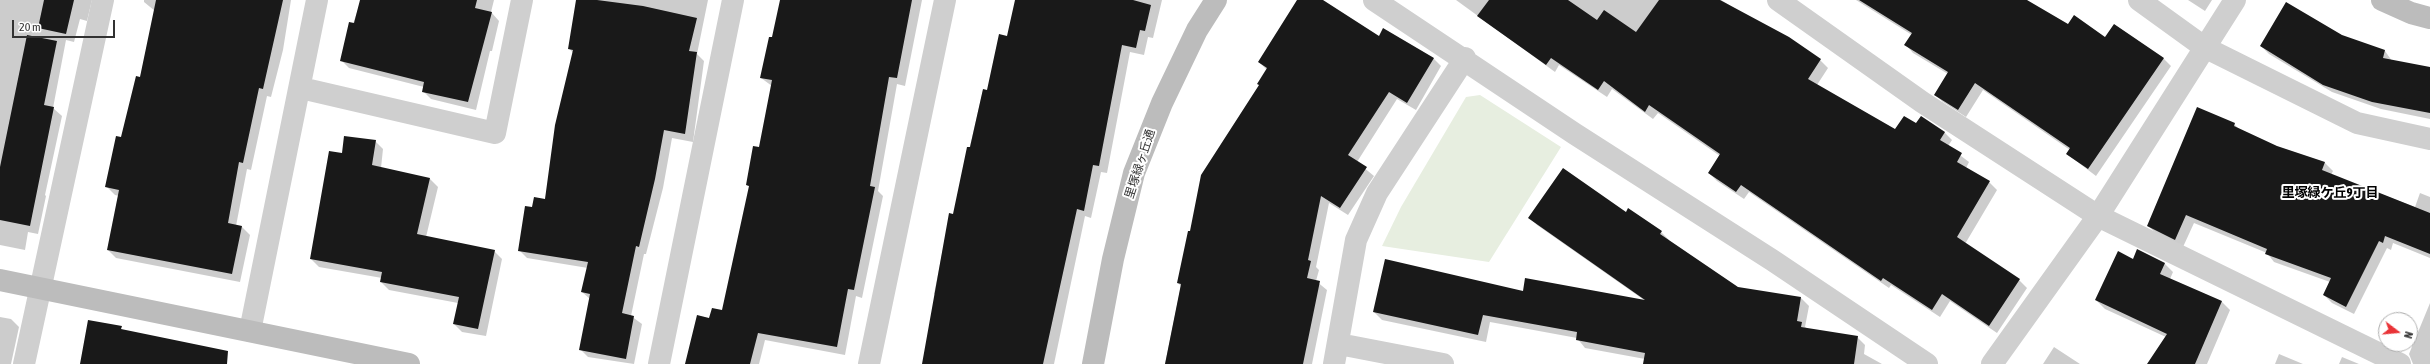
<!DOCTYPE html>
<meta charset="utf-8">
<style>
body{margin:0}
#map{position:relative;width:2430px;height:364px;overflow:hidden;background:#fff;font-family:"Asap Condensed",sans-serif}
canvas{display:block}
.north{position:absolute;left:2378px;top:312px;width:40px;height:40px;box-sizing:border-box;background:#fff;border:1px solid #adadad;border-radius:50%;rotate:106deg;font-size:11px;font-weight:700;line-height:16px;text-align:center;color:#323232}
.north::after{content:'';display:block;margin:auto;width:14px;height:18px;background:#e93337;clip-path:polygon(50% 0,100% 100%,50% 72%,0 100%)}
.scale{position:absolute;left:12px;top:20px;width:103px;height:18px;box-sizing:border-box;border:2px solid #323232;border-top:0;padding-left:5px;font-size:12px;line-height:14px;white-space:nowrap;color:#323232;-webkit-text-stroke:3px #fff;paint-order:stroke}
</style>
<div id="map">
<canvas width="2430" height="364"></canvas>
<div class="north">N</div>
<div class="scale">20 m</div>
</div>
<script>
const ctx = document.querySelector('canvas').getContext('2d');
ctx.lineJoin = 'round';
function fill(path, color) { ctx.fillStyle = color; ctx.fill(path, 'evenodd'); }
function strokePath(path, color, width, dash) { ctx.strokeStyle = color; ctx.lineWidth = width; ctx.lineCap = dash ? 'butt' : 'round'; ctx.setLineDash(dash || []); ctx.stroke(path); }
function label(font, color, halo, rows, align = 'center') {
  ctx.font = font + ' "Asap Condensed","Noto Sans JP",sans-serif'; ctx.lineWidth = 4; ctx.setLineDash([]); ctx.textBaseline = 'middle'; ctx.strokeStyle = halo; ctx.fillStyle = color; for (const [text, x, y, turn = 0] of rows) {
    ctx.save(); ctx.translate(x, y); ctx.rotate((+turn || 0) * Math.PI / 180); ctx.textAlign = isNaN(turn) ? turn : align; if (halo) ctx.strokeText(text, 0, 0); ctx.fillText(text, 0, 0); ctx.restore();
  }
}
const green = new Path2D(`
 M1480,95L1561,147L1489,262L1382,246L1401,207L1466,97Z`);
const shadow = new Path2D(`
 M0,0H92L87,21L80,19L74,42L66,40L53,108L62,116L45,195L46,196L38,234L28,232L25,250L0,245Z
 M144,0H291L283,50L271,97L267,96L251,170L247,169L236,226L242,227L250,235L240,282L116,258L108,250L119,196L115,195L107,187L140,78L155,11L144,2Z
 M361,0H494L491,12L499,21L492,51H490L476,110L431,99L423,91L424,87L349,68L341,60Z
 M577,0H708L697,54L704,61L693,142L672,138L663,188L646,254H644L631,316L642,324L634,364L588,357L580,349L590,299L582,292L588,268L527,258L519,250L533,209L545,200L573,53L569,48Z
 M781,0H922L905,86L897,84L878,191L883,196L862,298L856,296L845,355L765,340L759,364H686L710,319L723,311L750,187L747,185L760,149L772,86L761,78L773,39Z
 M1016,0H1162L1153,38L1148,37L1144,55L1130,52L1107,173L1101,172L1091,218L1085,216L1054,364H924L937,296L934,294L950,214L954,215L983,90L987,91L1008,37Z
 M1298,0H1321L1379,37L1433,58L1441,66L1416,110L1397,99L1357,162L1374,176L1348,215L1329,203L1316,267L1319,270L1316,281L1327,290L1312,364H1165L1181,286L1178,283L1191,233L1267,70L1259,62Z
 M1456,0H1721L1820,60L1828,68L1817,85L1896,130L1917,125L1944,132L1952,140L1948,146L1969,162L1966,168L1989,182L1997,190L1965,244L2019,280L2027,288L1997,333L1950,301L1940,317L1891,285L1889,288L1749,192L1744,199L1717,181L1709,173L1720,156L1658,113L1653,119L1612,89L1607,97L1559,65L1555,72Z
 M1856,0H2025L2068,26L2105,38L2115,25L2164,59L2171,66L2096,176L2067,154L2070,150L1983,90L1966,117L1943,102L1935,95L1948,74L1913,53L1906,45L1912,35Z
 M2188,0H2212L2205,11Z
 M2261,46L2385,51L2392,61L2430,68V119L2381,109L2332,92L2269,54Z
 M2234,124L2240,130L2276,147L2325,163L2333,171L2331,175L2415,207L2420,193L2430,197V258L2393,243L2391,250L2387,248L2354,314L2332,303L2324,295L2330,282L2274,262L2267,253L2194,223L2183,247L2157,234L2148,226Z
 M375,141L383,149L381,168L430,179L438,187L426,237L494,251L502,259L486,336L462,332L454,324L458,303L389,290L381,282L382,278L319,267L311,259L343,154Z
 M1626,213L1661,232L1669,240L1668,241L1737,288L1801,298L1809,306L1805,327L1808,329L1857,337L1865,345L1864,354L1882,364H1644L1645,359L1585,348L1577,338L1490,322L1486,342L1382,320L1374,312L1524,292L1644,300L1537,225L1529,217Z
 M2133,260L2164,263L2173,272L2170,279L2222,302L2230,310L2207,364H2148L2166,337L2105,309L2096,300Z
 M2430,303V364H2413L2409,354Z
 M0,317L11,319L19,327L11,364H0Z
 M2054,347L2080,364H2043Z
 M2279,354L2303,364H2275Z
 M2342,357L2359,364H2339Z`);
const building = new Path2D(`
 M44,0H74L66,34L38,28Z
 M156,0H283L263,89L259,88L243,163L239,162L228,223L242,226L232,274L107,250L119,190L105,187L116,136L121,137L136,76L140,77Z
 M360,0H477L475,8L492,12L468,102L422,92L424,82L340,61L349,22L354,23Z
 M576,0H597L643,6L697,18L689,51L697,52L685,134L664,130L655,179L639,247L636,246L622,313L634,316L626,359L579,350L590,294L581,292L588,262L518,251L525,206L532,207L534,197L545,199L555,125L573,50L568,49Z
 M780,0H912L897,78L889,77L870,186L875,187L854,290L848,289L837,347L758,333L750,364H685L697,315L709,318L712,308L722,310L749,186L746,185L753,146L759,147L772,80L760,78L769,37H772Z
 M1015,0H1133L1151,5L1145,31L1140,30L1136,48L1122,45L1099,166L1093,165L1084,211L1077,209L1043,364H922L949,213L953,214L967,147H970L983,89L987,90L999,34L1007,36Z
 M1297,0H1323L1379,36L1383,28L1434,58L1407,103L1389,92L1348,155L1367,167L1340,208L1321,196L1308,260L1311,261L1307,278L1320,281L1303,364H1165L1181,284L1177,283L1188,231H1190L1201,175L1259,85L1257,84L1267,68L1258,62Z
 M1489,0H1568L1597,20L1604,10L1636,32L1659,0H1720L1789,37L1821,59L1808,79L1895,129L1904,116L1916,123L1921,116L1945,132L1940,140L1962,153L1957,162L1990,181L1957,237L2020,279L1989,326L1942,294L1932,310L1883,278L1881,281L1741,185L1736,192L1708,173L1720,154L1649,105L1645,112L1604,81L1598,90L1551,58L1546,65L1477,16Z
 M1859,0H2027L2068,24L2074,15L2105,37L2114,24L2164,58L2088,169L2066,154L2070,148L1975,83L1958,110L1934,95L1948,72L1904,45L1912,33Z
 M2286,2L2342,35L2385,50L2383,58L2430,67V113L2372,102L2323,85L2260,46Z
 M27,35L57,41L44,105L54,107L30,226L0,220V167Z
 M2197,107L2235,123L2234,126L2277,146L2325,162L2322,170L2430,213V254L2385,236L2383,243L2379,241L2346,307L2323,295L2331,278L2265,254L2267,249L2186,215L2175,240L2147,226Z
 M344,136L376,140L372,165L430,178L417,234L495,250L478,329L453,324L459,297L380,282L382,272L310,259L329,151L342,153Z
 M1563,168L1626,212L1628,208L1662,231L1660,234L1738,287L1801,297L1797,321L1802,322L1801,327L1858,336L1854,364H1643L1645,353L1576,340L1577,332L1483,315L1478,335L1373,312L1385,259L1523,291L1525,278L1645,300L1528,218Z
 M2137,249L2165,263L2160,274L2222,301L2195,364H2147L2167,334L2095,300L2118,251L2133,259Z
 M88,320L122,326L121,329L228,351L227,364H80Z`);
const street = new Path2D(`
 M1374,0L1575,134L1772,260L1927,364
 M1778,0L1922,102L2098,216L2400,364
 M2139,0L2204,47L2357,123L2430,139
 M301,88L495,133L522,0
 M250,331L317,0
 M1339,344L1443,364
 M24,364L103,0
 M659,364L733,0
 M869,364L945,0
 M1334,364L1356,240L1377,193L1465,58
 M1992,364L2098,216L2235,0`);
const secondary = new Path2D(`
 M2382,0L2411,13L2430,18
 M0,280L409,364
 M1093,364L1113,259L1134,173L1162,103L1197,30L1216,0`);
const streetNames = [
 ["里塚緑ヶ丘通",1140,164,-72]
];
const neighbourhoodNames = [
 ["里塚緑ケ丘9丁目",2330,193]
];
fill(green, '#e7eee0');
fill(shadow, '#0003');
fill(building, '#191919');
strokePath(street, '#cfcfcf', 22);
strokePath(secondary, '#bcbcbc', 22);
label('12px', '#323232', '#fff', streetNames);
label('bold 13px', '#000', '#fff', neighbourhoodNames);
</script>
